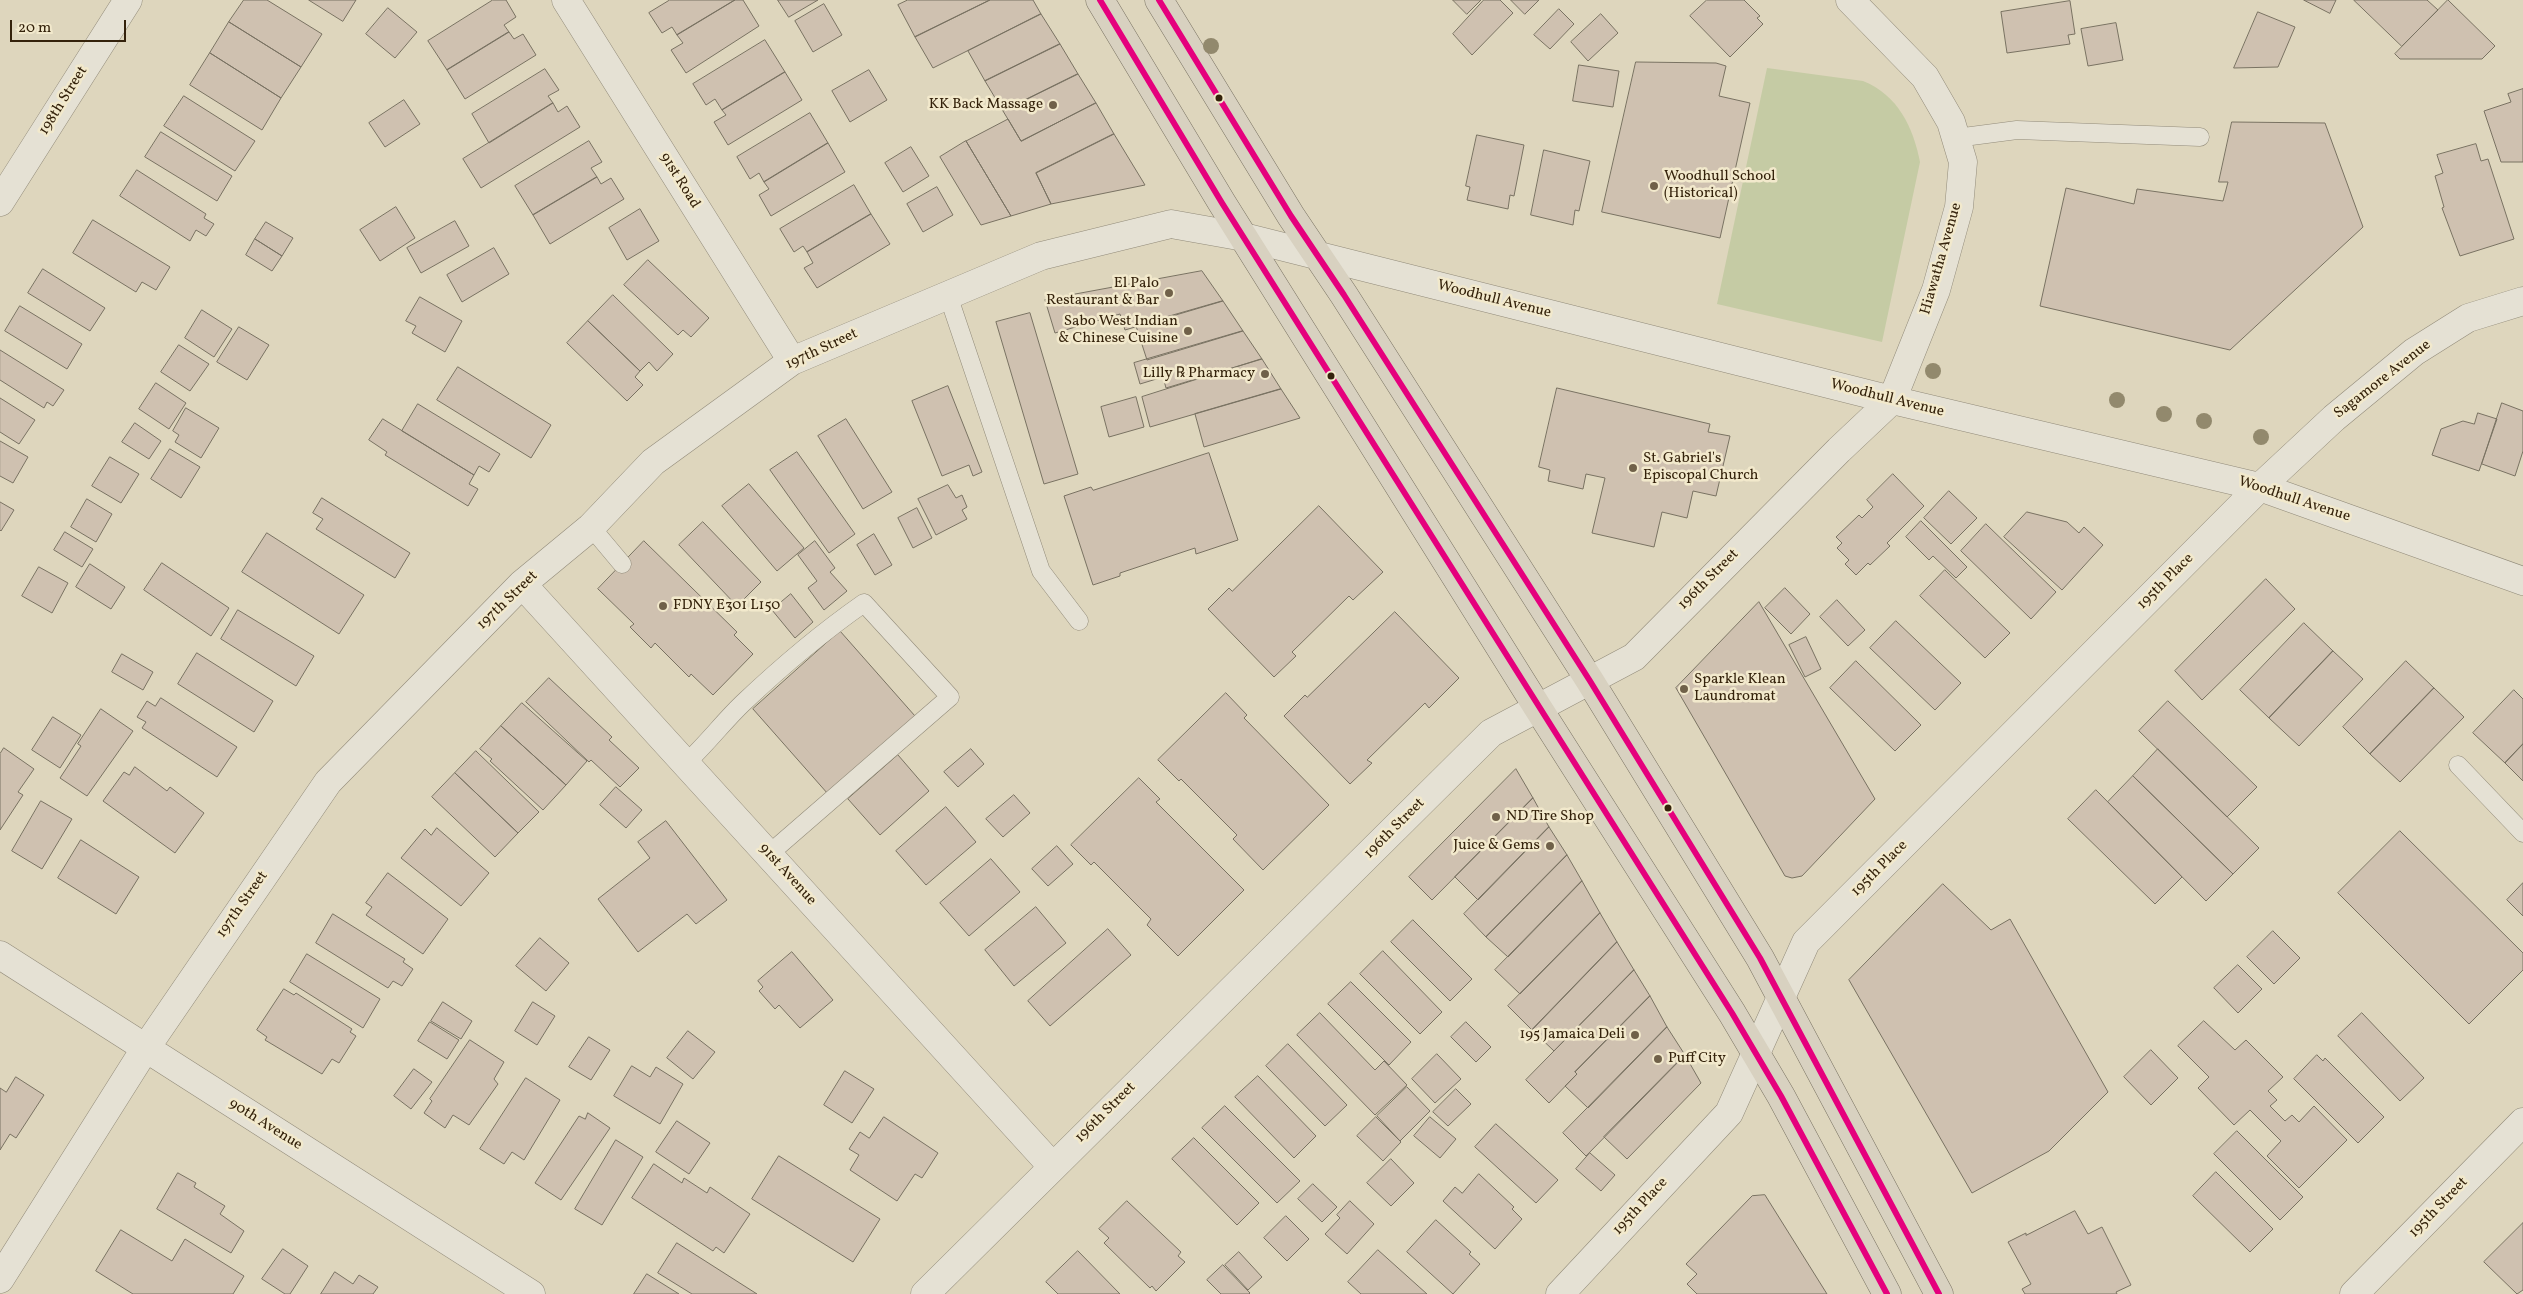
<!DOCTYPE html>
<meta charset="utf-8">
<style>
body{margin:0}
#map{position:relative;width:2523px;height:1294px;overflow:hidden;background:#ded6bd;font-family:Vollkorn,serif}
canvas{display:block}
.scale{position:absolute;left:10px;top:20px;width:116px;height:22px;box-sizing:border-box;border:2px solid #34220b;border-top:0;padding-left:6px;font-size:15px;line-height:18px;white-space:nowrap;color:#34220b;-webkit-text-stroke:4px #f2e9cc;paint-order:stroke}
</style>
<div id="map">
<canvas width="2523" height="1294"></canvas>
<div class="scale">20 m</div>
</div>
<script>
const ctx = document.querySelector('canvas').getContext('2d');
ctx.lineJoin = 'round';
function fill(path, color) { ctx.fillStyle = color; ctx.fill(path, 'evenodd'); }
function strokePath(path, color, width, dash) { ctx.strokeStyle = color; ctx.lineWidth = width; ctx.lineCap = dash ? 'butt' : 'round'; ctx.setLineDash(dash || []); ctx.stroke(path); }
function label(font, color, halo, rows, align = 'center') {
  ctx.font = font + ' Vollkorn,serif'; ctx.lineWidth = 5; ctx.setLineDash([]); ctx.textBaseline = 'middle'; ctx.strokeStyle = halo; ctx.fillStyle = color; for (const [text, x, y, turn = 0] of rows) {
    ctx.save(); ctx.translate(x, y); ctx.rotate((+turn || 0) * Math.PI / 180); ctx.textAlign = isNaN(turn) ? turn : align; if (halo) ctx.strokeText(text, 0, 0); ctx.fillText(text, 0, 0); ctx.restore();
  }
}
const green = new Path2D(`
 M1767,68L1863,81C1898,95 1913,127 1920,162L1882,342L1717,304Z`);
const building = new Path2D(`
 M244,0H267L322,34L301,67L229,22Z
 M309,0H356L343,21Z
 M493,0H506L516,17L504,25L509,32L447,70L428,41Z
 M670,0H735L677,35L672,27L662,33L649,13Z
 M735,0H743L759,26L686,73L671,50L683,43L677,35Z
 M778,0H818L789,17Z
 M908,0H990L915,37L898,5Z
 M990,0H1033L1041,14L933,68L915,37Z
 M1453,0H1481L1467,14Z
 M1484,0H1500L1513,13L1472,55L1453,34Z
 M1511,0H1539L1525,14Z
 M1707,0H1744L1760,16L1757,18L1763,24L1730,57L1690,16Z
 M2304,0H2336L2330,13Z
 M2354,0H2427L2438,10L2402,46Z
 M2448,0L2495,46L2482,59H2400L2395,54Z
 M2070,1L2075,34L2068,35L2070,44L2007,53L2001,12Z
 M824,4L842,35L813,52L795,21Z
 M388,8L417,32L395,58L366,34Z
 M1559,9L1574,24L1550,49L1534,35Z
 M2258,12L2295,27L2278,67L2234,68Z
 M1041,14L1060,44L985,81L968,51Z
 M1601,14L1618,33L1588,61L1571,42Z
 M229,22L301,67L281,98L210,53Z
 M2116,23L2123,60L2088,66L2081,29Z
 M509,32L514,39L523,34L536,55L465,99L447,70Z
 M765,40L785,72L722,110L715,99L706,105L693,84Z
 M1060,44L1078,74L1003,111L985,81Z
 M210,53L281,98L262,130L190,85Z
 M1636,62L1716,63L1726,66L1719,96L1750,103L1720,238L1602,212Z
 M1579,65L1619,71L1613,107L1573,101Z
 M545,69L559,90L548,96L553,103L489,143L472,114Z
 M869,70L887,100L850,122L832,91Z
 M785,72L802,100L728,145L714,122L726,115L722,110Z
 M1078,74L1096,103L1021,141L1003,111Z
 M2523,89V162H2501L2484,111L2511,102L2508,94Z
 M184,96L255,141L235,171L164,126Z
 M404,100L420,124L385,147L369,123Z
 M553,103L558,112L567,106L580,127L481,188L463,159Z
 M1096,103L1114,134L1036,173L1051,204L1011,216L966,141L1008,119L1021,141Z
 M810,113L828,143L764,182L759,173L750,179L737,157Z
 M2232,122L2325,123L2363,227L2230,350L2040,306L2066,188L2134,204L2137,189L2223,201L2228,182H2219Z
 M161,132L232,176L217,201L145,157Z
 M1114,134L1145,185L1051,204L1036,173Z
 M1477,135L1524,145L1514,196L1510,195L1508,209L1467,200L1470,187L1466,186Z
 M589,141L602,162L591,168L597,177L533,215L515,186Z
 M966,141L1011,216L981,225L940,157Z
 M828,143L845,172L771,216L759,195L769,189L764,182Z
 M2476,144L2481,161L2488,159L2514,239L2460,256L2442,208L2444,207L2435,176L2443,173L2437,155Z
 M911,147L929,176L903,192L885,163Z
 M1544,150L1590,161L1579,211L1575,210L1573,225L1531,215Z
 M137,170L206,214L204,218L214,224L206,236L196,230L190,241L120,196Z
 M597,177L601,184L611,178L624,199L550,244L533,215Z
 M854,185L871,214L807,252L803,246L794,252L780,229Z
 M937,187L953,215L923,232L907,204Z
 M396,207L415,238L380,261L360,230Z
 M640,209L659,241L627,260L609,228Z
 M871,214L890,244L817,288L804,268L813,263L807,252Z
 M93,220L170,267L156,290L142,282L136,292L73,253Z
 M455,221L469,246L421,273L407,248Z
 M266,222L293,238L282,256L255,239Z
 M255,239L282,256L272,271L246,255Z
 M494,248L509,274L462,302L447,275Z
 M648,260L709,318L691,337L683,330L678,335L624,285Z
 M43,269L105,308L90,331L28,293Z
 M1202,271L1223,301L1125,330L1120,314L1055,333L1045,300Z
 M613,295L673,354L657,371L649,362L640,371L588,321Z
 M420,297L462,321L445,352L412,333L416,326L406,321Z
 M1223,301L1243,331L1147,360L1136,326Z
 M20,306L82,344L67,369L5,331Z
 M202,310L232,329L214,357L185,338Z
 M1030,313L1078,474L1044,484L996,322Z
 M588,321L640,371L635,377L643,385L627,401L567,343Z
 M239,327L269,345L247,380L217,362Z
 M1243,331L1262,359L1166,388L1163,377L1140,384L1134,363Z
 M179,345L209,364L190,391L161,372Z
 M0,350L64,390L53,406L47,402L44,408L0,380Z
 M1262,359L1281,389L1150,427L1142,397Z
 M458,367L551,425L531,458L437,400Z
 M156,383L186,403L169,429L139,409Z
 M948,386L982,472L973,476L969,465L942,476L912,401Z
 M1557,388L1710,424L1708,432L1730,436L1716,496L1693,491L1687,518L1662,512L1654,547L1592,533L1605,478L1586,474L1583,489L1548,481L1550,470L1539,467Z
 M1281,389L1300,418L1204,447L1195,414Z
 M1136,397L1144,427L1109,437L1101,407Z
 M0,398L35,420L19,444L0,432Z
 M2502,403L2523,411V451L2515,476L2482,464Z
 M418,404L500,454L489,472L479,466L474,475L402,431Z
 M186,408L219,428L201,458L175,442L179,435L173,431Z
 M2478,413L2497,419L2479,471L2432,455L2441,429L2463,421L2474,424Z
 M383,419L474,475L469,484L478,489L468,506L385,455L387,452L369,440Z
 M846,419L892,492L863,509L818,436Z
 M135,423L161,441L149,459L122,442Z
 M0,441L28,457L13,483L0,476Z
 M170,449L200,467L181,498L151,479Z
 M797,452L855,534L829,553L770,470Z
 M1209,453L1238,540L1196,554L1195,548L1120,573V576L1093,585L1064,496L1091,487L1093,490Z
 M110,457L139,474L121,503L92,486Z
 M1893,474L1924,506L1887,543L1890,546L1870,565L1868,563L1856,575L1845,564L1849,560L1837,548L1842,543L1836,537L1859,515L1862,518L1873,507L1867,500Z
 M749,484L804,548L777,571L722,506Z
 M948,485L956,498L962,495L967,507L962,510L967,519L936,535L918,499Z
 M1949,491L1977,518L1951,544L1924,518Z
 M322,498L410,553L395,578L316,529L323,519L313,513Z
 M87,499L112,514L96,542L71,527Z
 M0,502L14,510L1,531L0,530Z
 M1319,506L1383,572L1353,600L1349,596L1292,652L1296,656L1274,677L1208,609L1229,588L1232,591Z
 M917,508L932,538L913,548L898,518Z
 M2027,512L2067,522L2079,533L2084,527L2103,545L2062,590L2004,537Z
 M1921,521L1967,567L1956,578L1933,556L1929,560L1906,537Z
 M703,522L761,582L737,606L679,545Z
 M1986,524L2056,592L2031,619L1961,551Z
 M65,532L93,549L82,567L54,550Z
 M267,533L364,595L339,634L242,572Z
 M874,534L892,565L875,575L857,545Z
 M644,541L737,632L734,635L753,654L713,695L691,674L689,677L655,643L651,648L630,627L634,624L598,589Z
 M815,541L835,568L830,572L847,591L824,610L808,588L817,581L798,555Z
 M162,563L229,608L211,636L144,590Z
 M90,564L125,587L111,609L76,587Z
 M39,567L68,583L52,613L22,596Z
 M1945,570L2010,633L1985,658L1920,596Z
 M2266,579L2295,609L2202,700L2175,671Z
 M1785,588L1810,614L1791,634L1765,608Z
 M791,594L813,622L795,638L772,610Z
 M1837,600L1865,630L1848,646L1820,617Z
 M1759,602L1875,799L1802,876L1792,878L1785,876L1676,688Z
 M238,610L314,656L296,686L221,639Z
 M1395,612L1459,678L1429,708L1425,703L1367,760L1372,763L1350,784L1284,716L1305,695L1307,697Z
 M1896,621L1961,683L1935,710L1870,648Z
 M2304,623L2333,651L2269,718L2240,690Z
 M840,631L915,716L828,794L753,709Z
 M1806,637L1821,669L1805,677L1789,645Z
 M2333,651L2363,679L2299,746L2269,718Z
 M197,653L273,701L254,732L178,684Z
 M122,654L153,672L143,690L112,672Z
 M1856,661L1921,725L1895,751L1830,688Z
 M2406,661L2434,688L2370,754L2343,727Z
 M549,678L612,737L609,740L639,768L620,787L591,760L589,762L526,702Z
 M2434,688L2464,717L2400,782L2370,754Z
 M2514,690L2523,699V744L2505,763L2473,733Z
 M1226,693L1247,715L1244,718L1329,805L1263,870L1233,839L1237,835L1181,779L1179,781L1158,760Z
 M161,698L237,747L217,777L142,728L146,722L137,717L147,701L155,706Z
 M2168,701L2257,787L2227,817L2139,731Z
 M522,703L587,761L566,785L501,726Z
 M101,709L133,731L87,796L60,778L81,746L78,744Z
 M53,717L81,735L60,768L32,750Z
 M501,726L566,785L543,810L490,761L492,759L480,749Z
 M2523,744V781L2505,763Z
 M4,748L34,769L18,792L23,795L0,830V754Z
 M971,749L984,764L958,787L944,772Z
 M2158,749L2259,848L2233,874L2133,776Z
 M476,751L539,812L518,833L455,773Z
 M898,755L929,791L880,835L848,799Z
 M135,767L167,791L170,787L204,813L175,853L103,801L124,772L129,775Z
 M1516,769L1533,798L1432,900L1409,877Z
 M455,773L518,833L495,857L432,797Z
 M2133,776L2233,874L2206,901L2108,802Z
 M1139,778L1160,799L1156,802L1244,890L1178,956L1147,925L1151,919L1094,862L1091,865L1071,845Z
 M616,787L642,810L626,828L600,805Z
 M2096,790L2182,877L2155,904L2068,819Z
 M1014,795L1030,813L1003,837L986,819Z
 M1533,798L1549,827L1478,900L1455,877Z
 M41,801L72,819L42,869L12,851Z
 M946,807L976,842L926,885L896,851Z
 M666,821L727,900L696,924L687,914L638,952L598,899L650,858L638,842Z
 M1549,827L1567,855L1486,937L1464,914Z
 M437,828L489,873L461,906L401,858L425,829L431,835Z
 M2400,831L2523,953V970L2469,1024L2338,893Z
 M81,840L139,877L116,914L58,878Z
 M1057,846L1073,864L1048,886L1032,869Z
 M1567,855L1582,881L1508,957L1486,937Z
 M991,859L1020,892L969,936L940,903Z
 M388,873L448,919L423,954L366,915L372,907L366,903Z
 M1582,881L1600,913L1520,994L1495,970Z
 M2523,883V916L2507,900Z
 M1943,884L1991,930L2010,919L2108,1092L2049,1151L1972,1193L1849,980Z
 M1036,907L1066,943L1014,986L985,950Z
 M1600,913L1617,942L1532,1030L1508,1006Z
 M333,914L405,959L403,962L413,969L402,986L393,981L388,988L316,943Z
 M1413,920L1472,979L1450,1001L1391,942Z
 M1108,929L1131,955L1050,1026L1028,1001Z
 M2273,931L2300,958L2274,984L2247,957Z
 M540,938L569,963L546,991L516,966Z
 M1617,942L1634,970L1554,1051L1532,1030Z
 M1383,951L1442,1012L1420,1034L1360,974Z
 M792,952L833,1000L800,1028L779,1005L775,1009L759,991L763,987L758,981Z
 M307,954L380,999L363,1028L290,982Z
 M2238,965L2262,989L2238,1013L2214,988Z
 M1634,970L1650,996L1575,1072L1577,1074L1549,1103L1526,1080Z
 M1351,982L1411,1042L1389,1065L1328,1004Z
 M284,989L294,995L296,993L352,1029L350,1032L356,1036L339,1063L332,1059L322,1074L265,1040L267,1037L257,1030Z
 M1650,996L1667,1027L1588,1108L1565,1086L1577,1074L1575,1072Z
 M443,1002L472,1021L461,1039L431,1021Z
 M533,1002L555,1016L537,1045L515,1031Z
 M1320,1013L1375,1070L1384,1061L1407,1085L1375,1115L1297,1035Z
 M2362,1013L2424,1078L2400,1101L2338,1036Z
 M2204,1021L2235,1050L2246,1040L2283,1077L2268,1091L2277,1100L2270,1106L2285,1121L2292,1115L2299,1122L2314,1106L2347,1140L2299,1188L2267,1156L2281,1141L2250,1110L2234,1125L2198,1088L2209,1077L2178,1046Z
 M430,1022L459,1040L447,1059L418,1041Z
 M1466,1022L1491,1047L1476,1062L1451,1037Z
 M1667,1027L1685,1055L1586,1156L1563,1133Z
 M688,1031L715,1052L693,1079L667,1058Z
 M589,1037L610,1050L591,1080L569,1067Z
 M470,1040L504,1062L494,1079L498,1084L469,1125L453,1115L445,1128L424,1113L432,1101L430,1099Z
 M1288,1044L1347,1105L1325,1126L1266,1066Z
 M2151,1050L2178,1078L2151,1105L2124,1077Z
 M1437,1054L1461,1079L1435,1103L1412,1079Z
 M1685,1055L1701,1083L1627,1159L1604,1137Z
 M2317,1055L2323,1061L2325,1058L2384,1117L2358,1143L2294,1079Z
 M632,1066L650,1077L656,1067L683,1084L660,1124L614,1096Z
 M414,1069L432,1082L411,1109L394,1096Z
 M845,1071L874,1089L852,1123L824,1105Z
 M1258,1076L1316,1136L1294,1158L1235,1097Z
 M16,1077L44,1095L16,1138L10,1134L0,1150V1088L6,1092Z
 M526,1078L560,1100L524,1160L512,1152L504,1164L480,1149Z
 M1407,1087L1430,1111L1400,1141L1377,1116Z
 M1456,1089L1471,1104L1448,1126L1433,1112Z
 M1225,1106L1300,1181L1277,1203L1202,1128Z
 M588,1113L610,1128L561,1200L535,1183L579,1116L585,1119Z
 M884,1117L938,1153L922,1178L915,1174L897,1201L850,1170L859,1155L849,1149L860,1132L869,1138Z
 M1376,1117L1401,1142L1383,1161L1357,1136Z
 M1430,1117L1456,1139L1440,1158L1414,1136Z
 M677,1121L710,1143L689,1174L656,1152Z
 M1496,1124L1558,1180L1536,1203L1475,1147Z
 M2237,1131L2303,1197L2280,1220L2214,1154Z
 M1194,1138L1259,1203L1237,1225L1172,1159Z
 M616,1140L643,1157L602,1225L575,1209Z
 M1590,1153L1615,1175L1601,1191L1576,1169Z
 M779,1156L880,1219L853,1262L752,1199Z
 M1391,1159L1414,1183L1391,1206L1367,1183Z
 M654,1164L682,1183L684,1178L707,1193L710,1187L750,1214L724,1253L716,1247L713,1251L632,1198Z
 M2216,1172L2273,1229L2250,1252L2193,1196Z
 M178,1173L196,1183L194,1187L225,1206L220,1214L244,1231L231,1253L157,1209Z
 M1479,1174L1514,1207L1512,1209L1522,1219L1495,1249L1443,1201L1455,1187L1462,1193Z
 M1313,1184L1337,1207L1322,1222L1298,1199Z
 M1765,1195L1827,1294H1697L1687,1284L1697,1274L1686,1264L1752,1196Z
 M1127,1201L1181,1252L1178,1256L1185,1262L1156,1291L1152,1286L1150,1288L1104,1243L1109,1238L1099,1229Z
 M1350,1201L1374,1224L1347,1254L1325,1234L1340,1218L1337,1215Z
 M2075,1211L2088,1234L2102,1227L2131,1285L2116,1292L2117,1294H2025L2022,1289L2031,1284L2008,1242L2026,1233V1235Z
 M1286,1216L1309,1239L1287,1261L1264,1238Z
 M1436,1220L1471,1252L1469,1254L1480,1264L1453,1294L1407,1252Z
 M2523,1223V1290L2517,1294L2484,1262Z
 M121,1230L172,1261L185,1239L244,1276L233,1294H133L96,1271Z
 M677,1243L757,1294H692L658,1273Z
 M283,1249L308,1266L290,1294H285L262,1279Z
 M1378,1250L1427,1294H1361L1348,1282Z
 M1078,1251L1120,1294H1058L1046,1282Z
 M1239,1252L1262,1277L1248,1290L1225,1265Z
 M1223,1265L1250,1293L1249,1294H1221L1207,1280Z
 M335,1272L353,1284L359,1275L378,1287L373,1294H321Z
 M647,1274L679,1294H634Z`);
const lane = new Path2D(`
 M1956,138L2017,130L2200,137
 M948,295L1041,571L1079,621
 M591,527L622,564
 M685,764C706,745 723,722 743,703C781,667 821,633 864,603L950,697L769,854
 M2458,765L2523,833`);
const street = new Path2D(`
 M566,0L792,361
 M0,202L128,0
 M522,584L1052,1166
 M0,955L531,1294
 M0,1279L145,1049L328,782L522,584L591,527L653,462L792,361L1041,256L1171,224L1244,237L1892,400L2260,487L2523,581
 M925,1294L1491,733L1634,657L1839,450L1892,400L1936,290L1959,207L1963,162L1951,122L1925,77L1850,0
 M1560,1294L1729,1113L1806,942L2260,487L2334,418L2414,352L2468,318L2523,301
 M2354,1294L2523,1122`);
const primary = new Path2D(`
 M1100,0L1222,203L1538,708L1732,1013L1781,1096L1887,1294
 M1159,0L1291,216L1344,295L1590,681L1760,958L1939,1294`);
const bus1 = new Path2D(`
 M1100,0L1222,203L1732,1013L1781,1096L1887,1294
 M1159,0L1291,216L1344,295L1590,681L1760,958L1939,1294`);
const trees = [
 [1211,46],
 [1933,371],
 [2117,400],
 [2164,414],
 [2204,421],
 [2261,437]
];
const markers = [
 [1219,98,4.5,"#34220b"],
 [1053,105,5,"#706149"],
 [1654,186,5,"#706149"],
 [1169,293,5,"#706149"],
 [1188,331,5,"#706149"],
 [1265,374,5,"#706149"],
 [1331,376,4.5,"#34220b"],
 [1633,468,5,"#706149"],
 [663,606,5,"#706149"],
 [1684,689,5,"#706149"],
 [1668,808,4.5,"#34220b"],
 [1496,817,5,"#706149"],
 [1550,846,5,"#706149"],
 [1635,1035,5,"#706149"],
 [1658,1059,5,"#706149"]
];
const streetNames = [
 ["198th Street",64,101,-58],
 ["91st Road",679,181,58],
 ["Hiawatha Avenue",1942,259,-74],
 ["Woodhull Avenue",1494,300,14],
 ["197th Street",822,350,-25],
 ["Sagamore Avenue",2383,380,-38],
 ["Woodhull Avenue",1887,399,14],
 ["Woodhull Avenue",2294,500,18],
 ["196th Street",1709,580,-45],
 ["195th Place",2166,582,-45],
 ["197th Street",508,601,-44],
 ["196th Street",1395,829,-45],
 ["195th Place",1880,869,-45],
 ["91st Avenue",787,875,48],
 ["197th Street",243,905,-55],
 ["196th Street",1106,1113,-45],
 ["90th Avenue",265,1125,32],
 ["195th Place",1641,1207,-47],
 ["195th Street",2439,1208,-46]
];
const poiNames = [
 ["KK Back Massage",1043,105],
 ["Woodhull School",1664,177,"left"],
 ["(Historical)",1664,194,"left"],
 ["El Palo",1159,284],
 ["Restaurant & Bar",1159,301],
 ["Sabo West Indian",1178,322],
 ["& Chinese Cuisine",1178,339],
 ["Lilly ℞ Pharmacy",1255,374],
 ["St. Gabriel's",1643,459,"left"],
 ["Episcopal Church",1643,476,"left"],
 ["FDNY E301 L150",673,606,"left"],
 ["Sparkle Klean",1694,680,"left"],
 ["Laundromat",1694,697,"left"],
 ["ND Tire Shop",1506,817,"left"],
 ["Juice & Gems",1540,846],
 ["195 Jamaica Deli",1625,1035],
 ["Puff City",1668,1059,"left"]
];
fill(green, '#c5cba4');
fill(building, '#cfc1b0');
strokePath(building, '#797262', 1);
strokePath(lane, '#928b7a', 19);
strokePath(street, '#928b7a', 29);
strokePath(primary, '#797262', 29);
strokePath(lane, '#e5e1d4', 18);
strokePath(street, '#e5e1d4', 28);
strokePath(primary, '#d8d1c0', 28);
strokePath(bus1, '#e5007d', 6);
ctx.fillStyle = '#92896d';
for (const [x, y] of trees) { ctx.beginPath(); ctx.arc(x, y, 8, 0, 2 * Math.PI); ctx.fill(); }
for (const [x, y, r, color] of markers) { const dot = new Path2D(); dot.arc(x, y, r, 0, 2 * Math.PI); ctx.fillStyle = color; ctx.fill(dot); strokePath(dot, '#f2e9cc', 2); }
label('15px', '#34220b', '#f2e9cc', streetNames);
label('15px', '#34220b', '#f2e9cc', poiNames, 'right');
</script>
